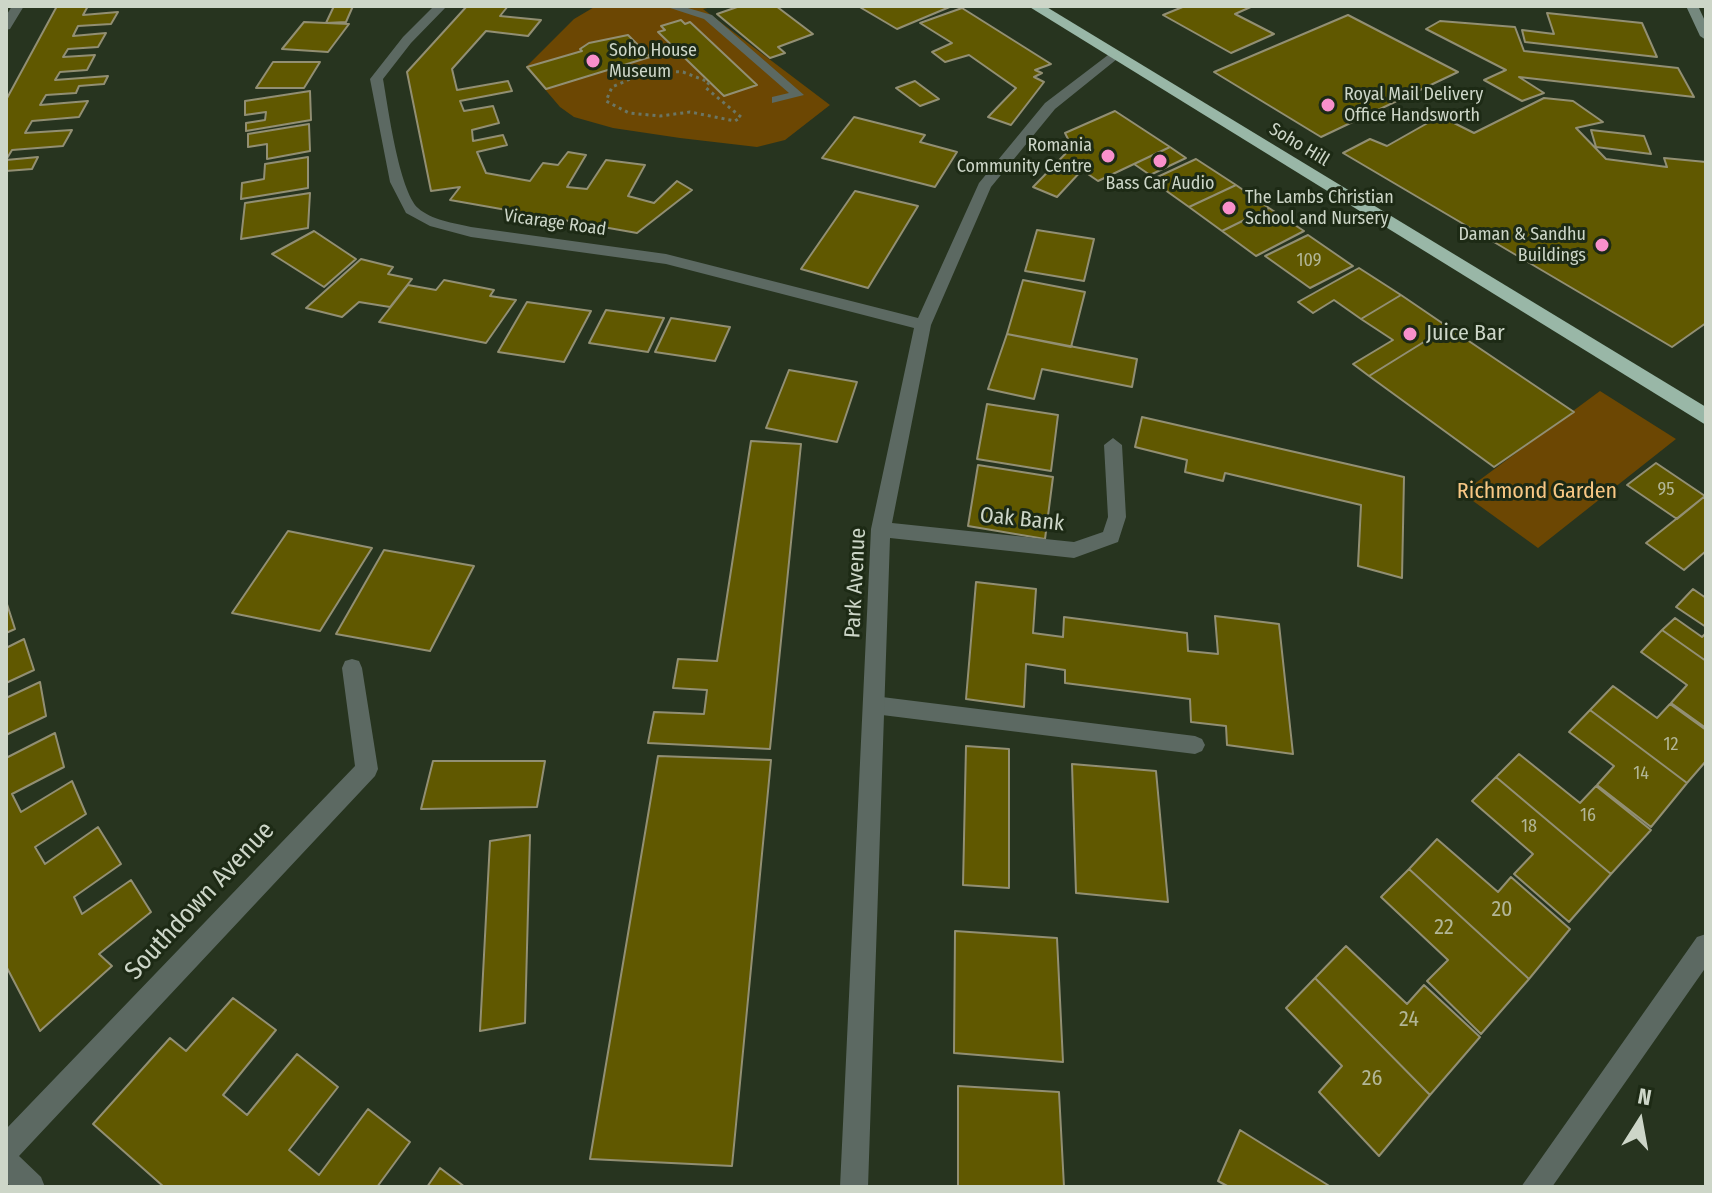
<!DOCTYPE html>
<style>
body{margin:0}
#map{position:relative;width:1712px;height:1193px;overflow:hidden;background:#27341f;font-family:"Fira Sans Condensed",sans-serif}
canvas{display:block}
.frame{position:absolute;inset:0;border:8px solid #cdd6c8;pointer-events:none}
.north{position:absolute;left:1600px;top:1081px;width:80px;height:80px;-webkit-text-stroke:6px #1d2a15;paint-order:stroke;rotate:11deg;font-size:22px;font-weight:700;line-height:32px;text-align:center;color:#cdd6c8}
.north::after{content:'';display:block;margin:auto;width:28px;height:36px;background:#cdd6c8;clip-path:polygon(50% 0,100% 100%,50% 72%,0 100%)}
</style>
<div id="map">
<canvas width="1712" height="1193"></canvas>
<div class="frame"></div>
<div class="north">N</div>
</div>
<script>
const ctx = document.querySelector('canvas').getContext('2d');
ctx.lineJoin = 'round';
function fill(path, color) { ctx.fillStyle = color; ctx.fill(path, 'evenodd'); }
function strokePath(path, color, width, dash) { ctx.strokeStyle = color; ctx.lineWidth = width; ctx.lineCap = dash ? 'butt' : 'round'; ctx.setLineDash(dash || []); ctx.stroke(path); }
function label(font, color, halo, rows, align = 'center') {
  ctx.font = font + ' "Fira Sans Condensed",sans-serif'; ctx.lineWidth = 6; ctx.setLineDash([]); ctx.textBaseline = 'middle'; ctx.strokeStyle = halo; ctx.fillStyle = color; for (const [text, x, y, turn = 0] of rows) {
    ctx.save(); ctx.translate(x, y); ctx.rotate((+turn || 0) * Math.PI / 180); ctx.textAlign = isNaN(turn) ? turn : align; if (halo) ctx.strokeText(text, 0, 0); ctx.fillText(text, 0, 0); ctx.restore();
  }
}
const green = new Path2D(`
 M596,6H716L703,9L830,105L785,140L757,147L680,138L613,128L574,117L560,107L526,67L574,19Z
 M1600,391L1676,439L1538,548L1462,493Z`);
const building = new Path2D(`
 M57,6H88L83,15L118,12L111,24L78,26L73,36L106,33L98,47L68,49L63,57L95,55L87,70L60,72L55,80L108,76L104,84L79,86L76,93L46,95L40,105L88,101L79,117L32,121L25,133L72,130L63,146L12,150L6,160L38,157L32,169L6,171V100Z
 M334,6H353L346,22L326,23Z
 M467,6H508L500,16L541,20L528,36L486,31L452,69L457,90L508,81L512,91L460,101L464,111L493,106L499,123L472,130L473,141L503,135L507,145L477,152L486,173L530,181L543,163L558,165L568,152L586,155L567,187L587,189L606,160L645,165L628,196L654,203L677,181L692,190L637,233L450,200L460,187L431,191L407,72Z
 M740,6H776L813,34L778,47L785,53L770,58L717,14Z
 M858,6H952L897,29Z
 M1185,6H1253L1235,14L1274,34L1231,53L1163,15Z
 M962,8L1051,64L1035,70L1042,73L1034,77L1044,82L1011,125L988,117L1016,88L969,55L945,62L932,52L952,43L920,23Z
 M1547,13L1642,23L1657,57L1525,42L1522,30L1554,34Z
 M1348,15L1458,72L1321,137L1214,72Z
 M681,20L685,24L690,22L757,85L724,96L658,32L665,30L661,26Z
 M1440,21L1515,27L1524,51L1678,68L1694,97L1519,77L1544,93L1522,101L1484,80L1506,70L1426,29Z
 M304,22L349,24L328,52L282,49Z
 M628,35L650,57L546,89L527,67L582,51L580,49L589,43Z
 M273,62H320L304,88H256Z
 M915,81L939,99L920,106L896,88Z
 M310,91L311,120L246,131V123L265,120L266,112L245,115V101Z
 M1544,98L1573,101L1603,122L1576,128L1606,159L1667,167L1664,158L1706,162V323L1672,347L1343,153L1370,139L1387,146L1440,116L1474,133Z
 M1115,111L1170,147L1098,181L1082,170L1057,197L1033,187L1072,147L1065,133Z
 M854,117L925,135L920,142L957,152L935,187L822,158Z
 M309,124L310,151L267,159V144L248,147V134Z
 M1591,130L1644,136L1651,154L1596,147Z
 M1170,147L1186,158L1150,175L1134,164Z
 M308,157V188L241,199L242,183L264,179L265,164Z
 M1196,159L1236,185L1189,207L1151,180Z
 M1236,185L1269,208L1222,231L1189,207Z
 M855,191L918,206L868,288L801,269Z
 M310,193L308,228L241,239L245,203Z
 M1269,208L1304,231L1256,256L1222,231Z
 M1037,230L1094,239L1084,281L1025,271Z
 M314,231L356,259L324,287L272,254Z
 M1308,235L1353,266L1310,288L1265,256Z
 M361,259L393,267L388,274L412,279L390,307L359,302L342,317L306,308Z
 M1359,268L1401,295L1361,319L1334,300L1313,313L1298,302Z
 M444,280L494,290L490,296L516,300L486,343L379,322L408,285L436,290Z
 M1023,280L1085,292L1071,347L1007,334Z
 M1401,295L1448,327L1369,376L1353,364L1393,340L1361,319Z
 M527,302L591,311L564,362L498,352Z
 M606,310L664,318L648,352L589,343Z
 M671,318L730,327L715,361L655,352Z
 M1448,327L1574,412L1494,467L1369,376Z
 M1007,334L1137,359L1132,387L1042,369L1034,399L988,389Z
 M789,370L857,382L837,442L766,428Z
 M987,404L1058,415L1051,471L977,459Z
 M1142,417L1404,477L1402,578L1358,566L1361,505L1225,473L1223,481L1185,472L1187,460L1135,447Z
 M751,441L801,444L770,749L648,743L654,712L704,714L707,690L673,688L678,659L717,661Z
 M1656,463L1705,496L1677,519L1627,485Z
 M978,465L1053,477L1045,539L968,526Z
 M1705,496L1706,551L1684,570L1646,543Z
 M288,531L372,548L320,631L232,613Z
 M384,550L474,566L430,651L336,634Z
 M976,582L1036,589L1033,633L1063,637L1064,617L1187,633L1188,651L1218,654L1215,616L1279,624L1293,754L1227,745L1226,726L1191,722L1190,699L1065,683V670L1026,664L1024,707L966,699Z
 M1693,589L1706,598V627L1676,607Z
 M6,601L15,629L6,633Z
 M1675,618L1702,637L1706,633V661L1662,630Z
 M1662,630L1706,661V728L1671,703L1687,685L1641,652Z
 M24,639L34,670L6,683V648Z
 M40,682L46,716L6,735V698Z
 M1613,686L1657,718L1670,704L1706,730V761L1687,783L1590,710Z
 M1590,710L1687,783L1651,827L1597,785L1614,766L1569,732Z
 M55,733L64,767L12,794L21,812L72,781L86,814L35,847L45,864L98,827L121,864L74,897L82,914L131,880L151,912L99,954L112,966L40,1031L6,966V758Z
 M966,746L1009,749V888L963,885Z
 M1519,754L1580,803L1596,786L1651,830L1611,874L1496,777Z
 M658,756L771,760L732,1166L590,1159Z
 M433,761H545L537,807L421,809Z
 M1072,764L1156,771L1168,902L1076,893Z
 M1496,777L1611,874L1569,922L1514,874L1533,854L1472,801Z
 M530,835L525,1023L480,1031L490,841Z
 M1437,839L1498,892L1511,877L1570,929L1529,979L1409,869Z
 M1409,869L1529,979L1481,1034L1427,981L1448,960L1381,897Z
 M955,931L1057,938L1063,1062L954,1053Z
 M1346,946L1407,1004L1424,985L1480,1037L1430,1095L1315,978Z
 M1315,978L1430,1095L1379,1156L1319,1092L1342,1066L1286,1008Z
 M233,998L276,1030L223,1095L247,1115L297,1054L338,1087L289,1150L319,1175L368,1109L410,1142L377,1187H164L93,1124L170,1038L186,1051Z
 M958,1086L1059,1092L1064,1187H958Z
 M1240,1130L1331,1187H1229L1218,1181Z
 M440,1168L465,1187H427Z`);
const path = new Path2D(`
 M623,65L637,76
 M662,71L683,72L709,82L706,88L741,117L735,121L690,112L660,116L629,113L606,101L612,87L637,76Z`);
const lane = new Path2D(`
 M664,6H681L712,15L804,95L772,103V97L789,93L704,19Z
 M874,696L1195,736L1202,739L1205,745L1202,751L1195,754L874,714L867,711L864,705L867,699Z`);
const street = new Path2D(`
 M12,6H24L10,29L6,30V16Z
 M434,6H447L411,43L383,79C388,107 399,190 418,208C431,220 454,223 471,227L666,254L918,318L979,183L1045,103L1112,52L1122,55L1055,109L991,187L931,325L892,523L1074,542L1103,532L1108,517L1104,445L1113,438L1122,445L1126,517L1118,542L1074,558L890,538L868,1187H840L871,529L914,328L666,264L471,237L430,226L406,213L390,182L370,79L403,37Z
 M352,659L359,661L362,668L378,769L375,776L19,1156L41,1177L45,1187H11L6,1182V1129L355,766L342,668L345,661Z
 M1706,934V967L1552,1187H1521L1697,937Z`);
const secondary = new Path2D(`
 M1686,6H1698L1706,23V40L1700,36Z`);
const highway = new Path2D(`
 M1028,6H1045L1706,407V425Z`);
const markers = [
 [593,61,8,"#f890cb"],
 [1328,105,8,"#f890cb"],
 [1108,156,8,"#f890cb"],
 [1160,161,8,"#f890cb"],
 [1229,208,8,"#f890cb"],
 [1602,245,8,"#f890cb"],
 [1410,334,8,"#f890cb"]
];
const farPoinames = [
 ["Soho House",609,51],
 ["Museum",609,72],
 ["Royal Mail Delivery",1344,95],
 ["Office Handsworth",1344,116],
 ["Romania",1092,146,"right"],
 ["Community Centre",1092,167,"right"],
 ["Bass Car Audio",1160,184,"center"],
 ["The Lambs Christian",1245,198],
 ["School and Nursery",1245,219],
 ["Daman & Sandhu",1586,235,"right"],
 ["Buildings",1586,256,"right"]
];
const farStreetnames = [
 ["Soho Hill",1299,145,31],
 ["Vicarage Road",555,223,8]
];
const numberNames = [
 ["109",1309,261],
 ["95",1666,490],
 ["12",1671,745],
 ["14",1641,774],
 ["16",1588,816],
 ["18",1529,827]
];
const poiNames = [
 ["Juice Bar",1426,334]
];
const parkNames = [
 ["Richmond Garden",1537,492]
];
const streetNames = [
 ["Oak Bank",1022,520,6],
 ["Park Avenue",856,583,-87]
];
const nearNumbernames = [
 ["20",1502,910],
 ["22",1444,928],
 ["24",1409,1020],
 ["26",1372,1079]
];
const nearStreetnames = [
 ["Southdown Avenue",200,901,-47]
];
fill(green, '#6c4703');
fill(building, '#605800');
strokePath(building, '#928f73', 2);
strokePath(path, '#6b7664', 3, [3, 4]);
fill(lane, '#5c6962');
fill(street, '#5c6962');
fill(secondary, '#75887e');
fill(highway, '#99b7a7');
for (const [x, y, r, color] of markers) { const dot = new Path2D(); dot.arc(x, y, r, 0, 2 * Math.PI); ctx.fillStyle = color; ctx.fill(dot); strokePath(dot, '#1d2a15', 3); }
label('18px', '#cdd6c8', '#1d2a15', farPoinames, 'left');
label('18px', '#cdd6c8', '#1d2a15', farStreetnames);
label('18px', '#b2b696', null, numberNames);
label('22px', '#cdd6c8', '#1d2a15', poiNames, 'left');
label('22px', '#f8c784', '#1d2a15', parkNames);
label('22px', '#cdd6c8', '#1d2a15', streetNames);
label('22px', '#b2b696', null, nearNumbernames);
label('26px', '#cdd6c8', '#1d2a15', nearStreetnames);
</script>
